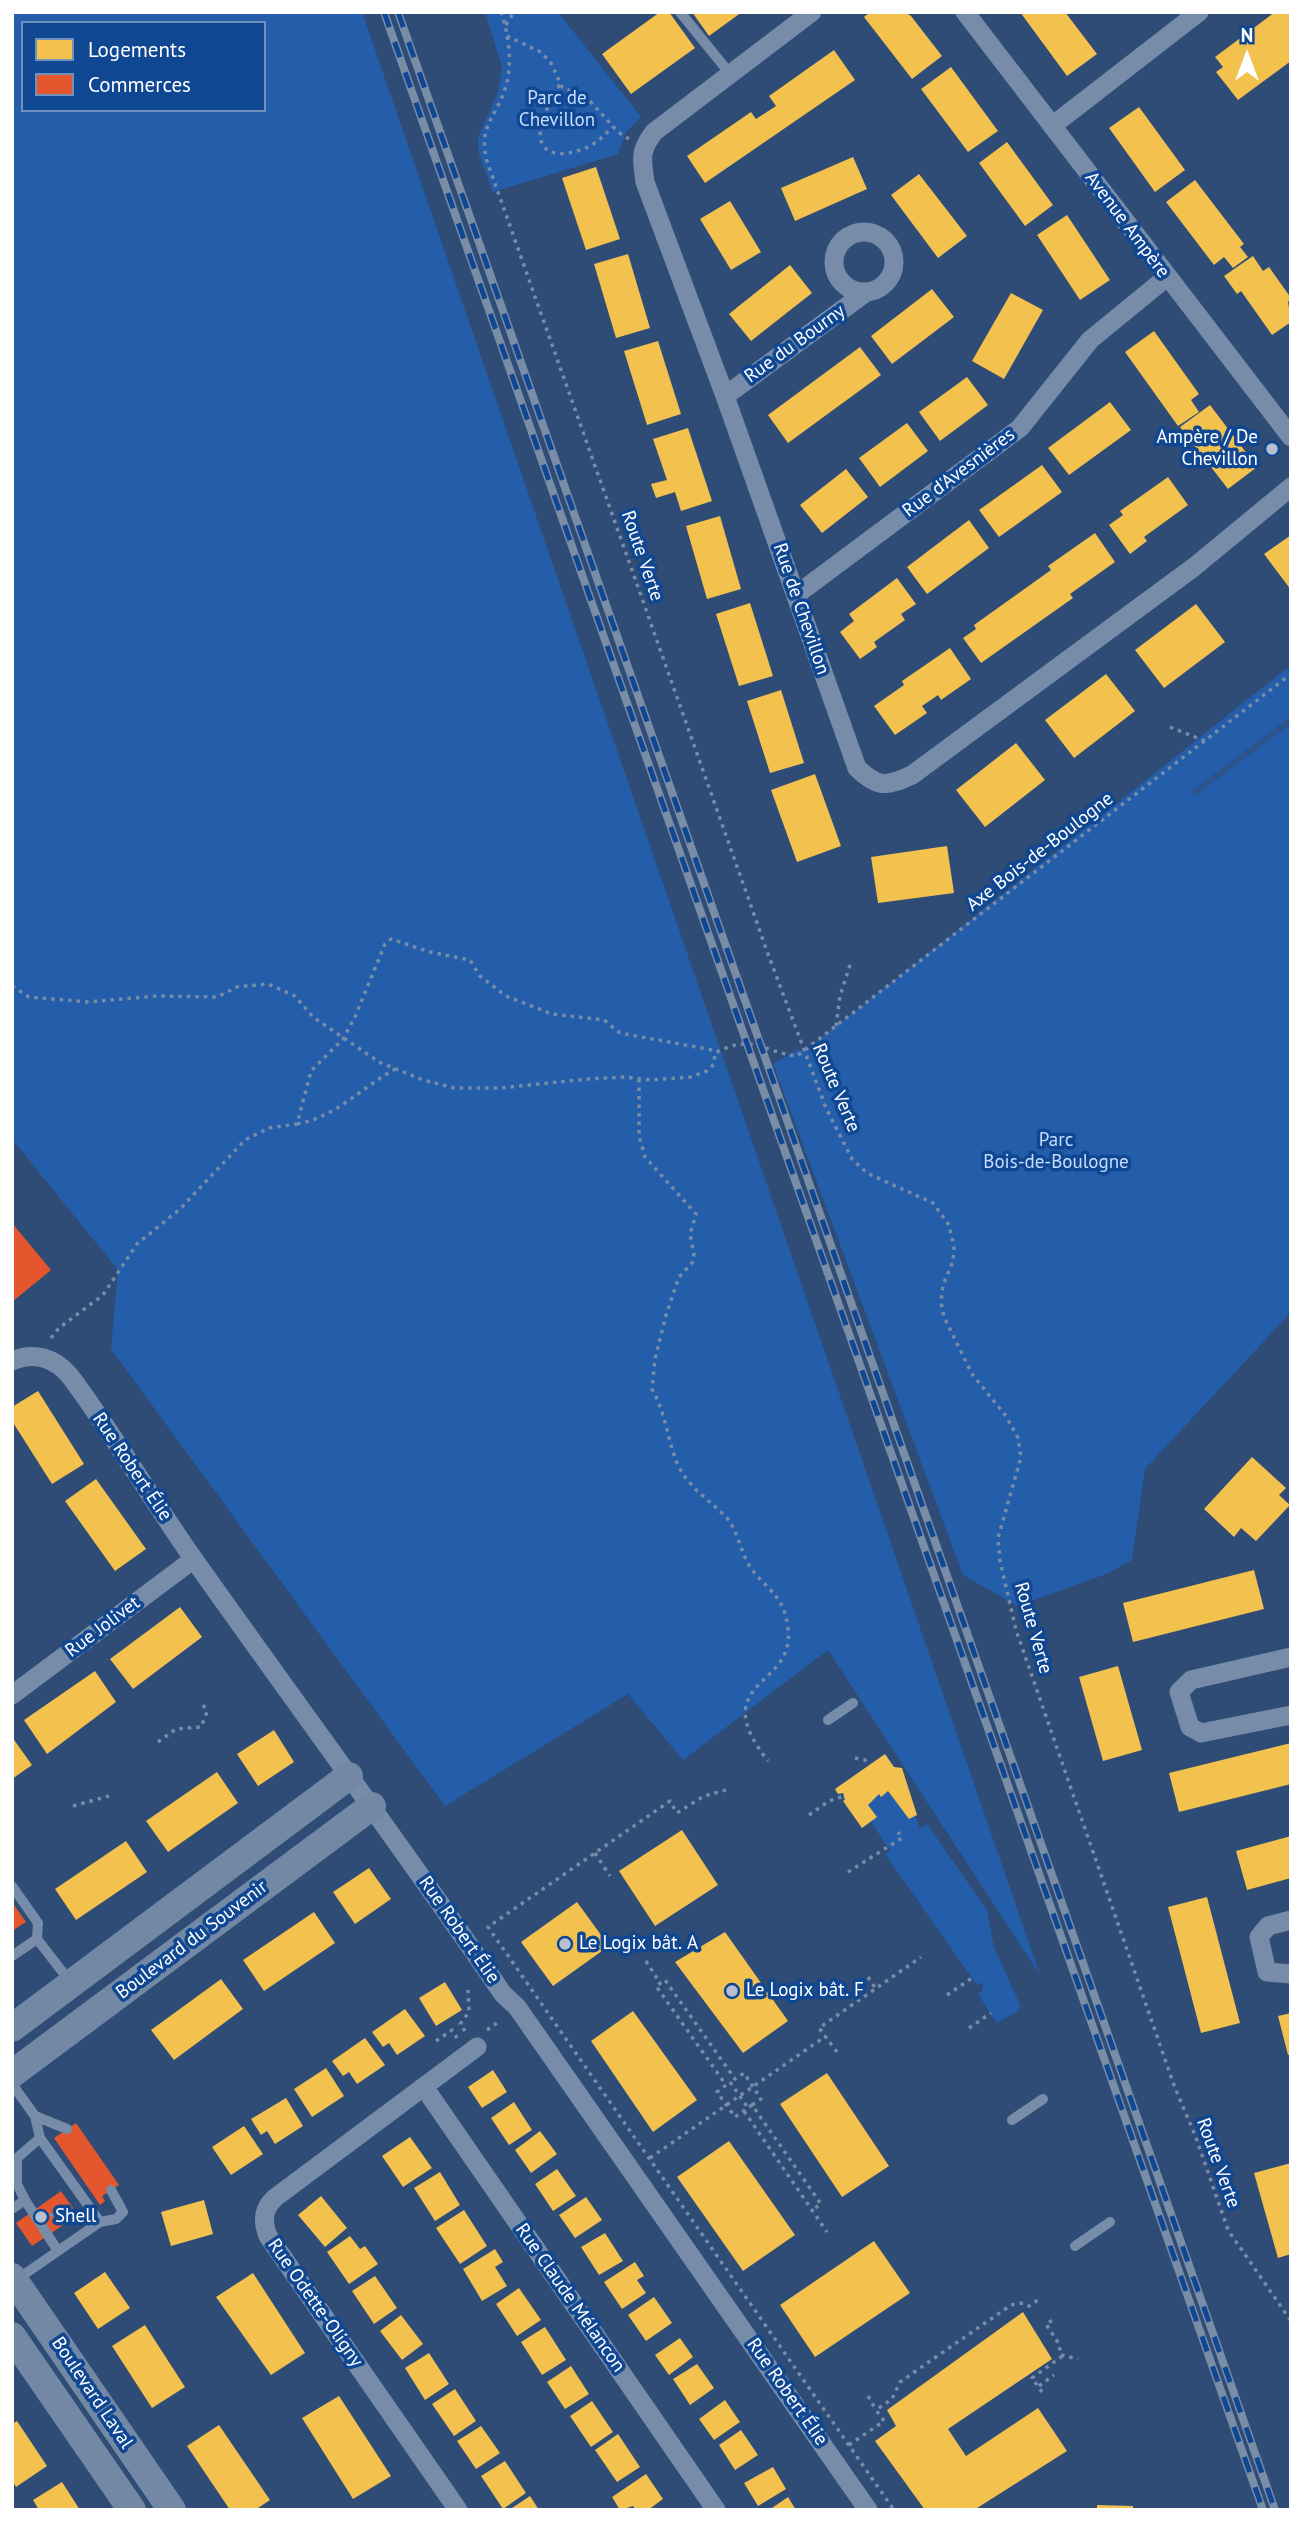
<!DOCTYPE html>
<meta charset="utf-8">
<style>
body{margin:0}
#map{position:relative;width:1303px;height:2522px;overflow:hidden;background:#2e4c75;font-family:"PT Sans",sans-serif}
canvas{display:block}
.frame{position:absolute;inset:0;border:14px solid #fff;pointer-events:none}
.legend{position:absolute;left:21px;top:21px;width:245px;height:91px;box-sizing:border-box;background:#104793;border:2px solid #7091be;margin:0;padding:9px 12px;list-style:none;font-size:21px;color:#fff}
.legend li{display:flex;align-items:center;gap:14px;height:35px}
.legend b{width:35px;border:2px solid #7091be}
.north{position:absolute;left:1212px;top:21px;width:70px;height:70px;-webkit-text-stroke:5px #104793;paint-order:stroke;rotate:0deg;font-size:19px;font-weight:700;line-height:28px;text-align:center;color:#fff}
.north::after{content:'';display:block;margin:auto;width:24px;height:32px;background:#fff;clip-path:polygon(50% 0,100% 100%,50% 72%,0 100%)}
</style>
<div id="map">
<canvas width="1303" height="2522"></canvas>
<div class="frame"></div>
<ul class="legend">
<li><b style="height:19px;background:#f2c14e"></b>Logements</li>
<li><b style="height:19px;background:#e4572e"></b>Commerces</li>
</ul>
<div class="north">N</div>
</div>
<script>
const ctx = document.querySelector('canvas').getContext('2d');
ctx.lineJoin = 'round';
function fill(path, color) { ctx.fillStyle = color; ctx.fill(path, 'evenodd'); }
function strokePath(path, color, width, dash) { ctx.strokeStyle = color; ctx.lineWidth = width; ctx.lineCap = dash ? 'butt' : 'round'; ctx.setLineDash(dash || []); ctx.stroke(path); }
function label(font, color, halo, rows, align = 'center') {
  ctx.font = font + ' "PT Sans",sans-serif'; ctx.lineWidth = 7; ctx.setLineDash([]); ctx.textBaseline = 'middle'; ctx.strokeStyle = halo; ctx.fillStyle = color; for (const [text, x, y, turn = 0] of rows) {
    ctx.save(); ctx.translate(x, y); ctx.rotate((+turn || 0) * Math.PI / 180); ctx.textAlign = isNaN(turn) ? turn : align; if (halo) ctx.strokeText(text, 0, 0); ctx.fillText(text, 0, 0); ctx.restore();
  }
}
const green = new Path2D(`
 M12,12H362L1040,1975L828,1650L683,1760L628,1694L445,1806L111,1349L118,1270L12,1139ZM23,23H264V110H23Z
 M485,12H558L641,117L626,132L618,154L493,192L479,154L478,137L498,93L502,67Z
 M1291,665V1312L1145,1469L1132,1560L1106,1574L1018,1606L963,1575L773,1064L797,1050L805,1051Z
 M885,1754L894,1767L900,1769L920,1829L927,1824L987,1910L994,1947L1020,2005L1019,2010L997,2023L978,1994L983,1990V1982L977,1985L885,1854L890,1850L871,1822L862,1828L843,1801V1793L838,1794L835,1789Z`);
const homes = new Path2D(`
 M660,12H669L695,48L631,94L602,54Z
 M692,12H742L709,36Z
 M870,12H905L911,16L942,56L912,79L864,17Z
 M1020,12H1065L1097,54L1067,76Z
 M1275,12H1288L1291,16V61L1238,100L1216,72L1223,67L1215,57Z
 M834,50L855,80L705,183L687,156L751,112L756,119L776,106L769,96Z
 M951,67L998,131L968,152L921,89Z
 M1139,107L1185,170L1155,192L1109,128Z
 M1007,142L1053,205L1025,226L979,163Z
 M853,157L867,189L795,221L781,188Z
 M596,167L620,239L586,250L562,178Z
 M919,174L967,236L938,258L891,195Z
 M1195,180L1244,244L1240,247L1248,257L1233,268L1224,257L1214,265L1166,202Z
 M730,201L761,252L731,270L700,219Z
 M1067,215L1110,280L1080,300L1037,235Z
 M628,254L650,328L616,338L594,264Z
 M1253,256L1263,271L1269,267L1291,298L1288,302L1291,322L1272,335L1241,291L1237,294L1224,276Z
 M790,265L812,293L751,341L729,314Z
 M932,289L954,317L892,364L871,336Z
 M1011,293L1043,310L1004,379L972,361Z
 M1154,331L1199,394L1191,400L1199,412L1178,426L1125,352Z
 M658,341L681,414L647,425L624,351Z
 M860,347L881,375L788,443L768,415Z
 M967,377L988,405L940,441L919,412Z
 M1110,402L1131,430L1069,475L1048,448Z
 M1210,405L1257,467L1228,489L1180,427Z
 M907,423L928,451L880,487L859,458Z
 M688,428L712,501L681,511L675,492L656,498L651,484L667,480L653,439Z
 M1042,465L1062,492L999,537L979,510Z
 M846,469L868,497L822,533L800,505Z
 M1168,477L1188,505L1144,537L1147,541L1130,554L1109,525L1123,515L1120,511Z
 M720,516L741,589L707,599L686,526Z
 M969,520L989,548L927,594L907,567Z
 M1095,533L1115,562L1070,594L1073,598L981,663L963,638L976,629L974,625L1051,570L1048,566Z
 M1291,535V590L1264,554Z
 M897,578L916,604L901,614L905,620L874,642L877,647L860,659L840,632L854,621L849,614Z
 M750,603L773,676L739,686L716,614Z
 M1196,604L1225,642L1164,688L1135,650Z
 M950,648L971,679L941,700L938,695L922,706L927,713L895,735L874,706L904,685L902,681Z
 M1106,674L1135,711L1074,758L1045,720Z
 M781,690L804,763L770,773L747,701Z
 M1016,743L1045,780L985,827L956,790Z
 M815,774L841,846L797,862L771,790Z
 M947,846L954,893L878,903L871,857Z
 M38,1391L84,1464L52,1484L12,1421V1407Z
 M1252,1457L1286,1488L1279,1495L1290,1505L1256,1541L1241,1528L1234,1537L1204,1509Z
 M96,1479L146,1549L115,1571L65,1501Z
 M1254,1570L1264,1609L1133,1642L1123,1603Z
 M180,1607L202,1637L133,1689L110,1659Z
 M1118,1666L1142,1750L1103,1761L1079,1677Z
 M95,1671L116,1702L47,1754L24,1720Z
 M274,1730L294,1762L258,1786L237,1754Z
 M12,1737L32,1765L12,1779Z
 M1291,1743V1784L1179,1812L1169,1773Z
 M885,1754L894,1767L902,1768L917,1815L909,1819L888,1791L881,1797L879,1794L868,1805L877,1817L862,1828L843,1801L845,1800L843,1793L838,1794L835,1789Z
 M217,1772L238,1803L168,1852L146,1821Z
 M682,1830L718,1885L655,1926L619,1871Z
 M1291,1836V1878L1247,1890L1236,1851Z
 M126,1841L147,1872L76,1920L55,1889Z
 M369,1868L391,1899L355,1924L333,1892Z
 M1207,1897L1240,2023L1201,2033L1168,1907Z
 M577,1902L609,1946L553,1986L521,1942Z
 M314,1912L335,1943L264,1991L243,1960Z
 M725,1932L788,2021L743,2053L675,1962Z
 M221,1979L243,2009L174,2060L151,2030Z
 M445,1982L462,2010L436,2026L419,1998Z
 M405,2009L425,2036L397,2055L389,2043L383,2047L372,2032Z
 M633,2011L697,2100L653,2132L591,2041Z
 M1291,2013V2054L1288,2055L1278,2016Z
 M365,2038L385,2065L357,2084L349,2072L343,2076L332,2061Z
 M326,2068L344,2096L312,2117L294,2089Z
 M493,2070L507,2092L482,2108L468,2087Z
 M827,2073L889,2166L842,2197L780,2104Z
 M286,2098L303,2126L275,2144L267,2131L261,2135L251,2119Z
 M514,2102L532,2130L509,2145L491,2118Z
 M244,2126L263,2154L231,2175L212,2147Z
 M540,2131L557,2154L531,2173L515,2150Z
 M410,2137L432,2168L403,2187L382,2156Z
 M729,2141L795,2235L743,2271L677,2177Z
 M1291,2163V2254L1278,2258L1254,2173Z
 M557,2169L576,2196L553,2211L535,2184Z
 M440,2172L460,2205L435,2221L414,2188Z
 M321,2196L347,2228L325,2247L298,2215Z
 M586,2197L602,2220L575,2238L559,2215Z
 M204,2200L213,2234L171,2246L161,2212Z
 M464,2210L487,2246L460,2264L436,2228Z
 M605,2233L623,2261L599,2275L581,2247Z
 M350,2236L360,2249L365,2246L378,2264L349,2284L327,2252Z
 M874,2241L910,2293L815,2357L780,2305Z
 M495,2249L503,2262L495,2267L507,2286L482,2301L463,2269Z
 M635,2262L644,2276L637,2280L646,2293L622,2309L604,2282Z
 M105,2272L130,2308L98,2329L74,2293Z
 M253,2273L305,2353L271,2375L216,2297Z
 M375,2276L397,2308L374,2324L352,2291Z
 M519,2288L541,2320L517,2336L496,2304Z
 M654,2297L672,2323L646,2341L628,2315Z
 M1023,2312L1052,2359L948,2429L966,2456L1038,2408L1067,2451L974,2510H925L875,2441L896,2426L887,2410Z
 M401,2315L423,2344L402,2360L380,2331Z
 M145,2325L185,2387L152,2408L112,2346Z
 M545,2327L566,2360L542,2375L521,2342Z
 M680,2338L693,2357L669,2375L655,2355Z
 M429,2353L449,2384L425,2400L405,2368Z
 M697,2364L714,2388L690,2405L673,2379Z
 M571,2366L589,2394L565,2409L547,2382Z
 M455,2389L476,2421L454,2436L432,2404Z
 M339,2396L391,2476L353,2499L302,2418Z
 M725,2400L740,2422L714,2440L699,2419Z
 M592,2401L613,2432L591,2447L570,2416Z
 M17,2421L47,2466L16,2487L12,2480V2424Z
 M219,2425L270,2500L255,2510H230L187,2446Z
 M481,2426L500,2453L476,2469L457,2441Z
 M741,2430L758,2455L735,2470L719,2445Z
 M618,2434L640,2467L617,2482L595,2450Z
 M505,2461L526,2493L503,2509L481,2476Z
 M773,2467L786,2489L758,2506L744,2483Z
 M646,2474L663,2499L648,2510H636L633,2506L620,2510L612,2497Z
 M62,2482L80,2510H39L33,2500Z
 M530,2496L539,2510H509Z
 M788,2497L796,2510H769Z
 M1097,2505L1133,2506V2510H1097Z`);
const shops = new Path2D(`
 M12,1223L51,1270L12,1302Z
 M12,1902L26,1922L12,1931Z
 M76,2123L119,2185L102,2196L105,2201L100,2205L54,2138Z
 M61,2191L78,2215L32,2246L16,2223Z`);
const stream = new Path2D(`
 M1195,792L1291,720`);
const path = new Path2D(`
 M501,12C509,35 513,66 505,89C495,119 478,127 487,161L768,954L826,1108L852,1159L867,1173L933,1203L949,1225L954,1247L953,1261L943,1285L941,1302L944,1317L972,1374L1006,1416L1018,1438L1021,1457L998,1538L1000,1561L1016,1630L1175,2088L1195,2135L1228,2230L1291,2321
 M506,25L514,12
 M507,36L541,52L551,63L562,87L589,100L618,132L629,139
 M560,85C553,93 549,104 545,114C528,157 561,161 592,145C600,140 606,133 613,127
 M1170,727L1205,741
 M12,986L29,997L89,1002L157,996L217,997L237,987L268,984L295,996L313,1017L379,1062L423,1080L454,1088H500L588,1079L624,1077L651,1080L691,1077L707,1071L714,1064L715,1053C752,1033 762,1052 797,1056L1291,674
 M836,1026L840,996L851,962
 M639,1079V1136L645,1157L696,1214L690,1234L694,1254L692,1263L679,1277L666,1315L655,1359L652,1389C666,1414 667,1438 677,1463C688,1488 710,1500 727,1518C739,1533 741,1556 753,1571C771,1593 784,1597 788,1628C796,1689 704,1679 768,1761
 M297,1124C336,1117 361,1088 395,1069
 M51,1338L59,1328L103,1295L137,1244L180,1209L245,1140L269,1128L297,1124L311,1071L343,1039L355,1017L385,944L391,939L430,952L470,960L480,976L506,996L552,1014L604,1020L620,1033L718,1051
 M158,1742L176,1729L201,1727L207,1712L202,1703
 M855,1758L865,1760L869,1765
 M726,1790L704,1796L677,1813L670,1801L488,1927L894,2510
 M73,1806L109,1796
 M809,1815L829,1801L844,1796
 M595,1853L610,1876
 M848,1872L902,1838L898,1832
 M646,1961L660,1983
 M868,1977L876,1989
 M947,1995L972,1978
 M969,2028L991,2013
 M487,2030L497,2023
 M465,2031L460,2024L469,2012L468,1990
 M436,2041L452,2030L457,2038
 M837,2052L819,2028L921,1957
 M730,2082L748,2108
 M752,2105L735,2117L717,2092L726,2085L656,1986L665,1980L735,2079L744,2073L761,2099L752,2105L821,2204L812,2210
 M744,2111L827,2232
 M650,2158L826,2036
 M50,2216L60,2209
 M1061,2355L1078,2359
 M1039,2386L1054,2375
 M1042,2392L1032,2378L1061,2357L1059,2344L1046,2324L1056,2318
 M868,2396L876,2410
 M849,2445L884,2421L876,2410L892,2399L900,2382L1011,2305L1023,2303L1029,2306L1041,2298`);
const lane = new Path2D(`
 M680,12L731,75
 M828,1720L853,1703
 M12,1886L38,1923L37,1939
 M12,1956L37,1939L71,1983
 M12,2084L35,2116L40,2138L100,2222L16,2280
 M35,2116L67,2129
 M1012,2120L1043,2099
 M25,2200L58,2251
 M12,2209L25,2200L17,2184V2158L40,2138
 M100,2222L116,2219L123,2212L111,2190
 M1075,2246L1110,2222`);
const street = new Path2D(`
 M812,12L654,132C639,152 642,158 645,182L725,396L857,768C878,788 886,787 912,775L1194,567L1291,487
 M965,12L1291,437
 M1052,126L1199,12
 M834 262a30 30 0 1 1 60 0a30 30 0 1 1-60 0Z
 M725,396L865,293
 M796,595L1020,428L1090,340L1167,277
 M12,1361C34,1351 55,1358 70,1376C114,1435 152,1500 195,1561C297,1705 403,1848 503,1994L517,2007L868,2510
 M1291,1657L1191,1680L1179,1692L1190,1727L1201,1733L1291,1715
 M12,1695L194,1559
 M1291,1920L1268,1926L1259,1937L1267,1972L1291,1974
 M424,2087L716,2510
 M458,2510L268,2236C262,2221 263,2208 276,2197L477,2047`);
const secondary = new Path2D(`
 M12,2028L349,1776
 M12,2074L372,1806
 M12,2277L172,2510
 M12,2336L132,2510`);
const rail = new Path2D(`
 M384,12L1263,2510
 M398,12L1275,2510`);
const markers = [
 [1272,449,7,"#b6c0cf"],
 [565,1944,7,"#b6c0cf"],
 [732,1991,7,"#b6c0cf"],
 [41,2217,7,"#b6c0cf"]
];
const parkNames = [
 ["Parc de",557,99],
 ["Chevillon",557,121],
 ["Parc",1056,1141],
 ["Bois-de-Boulogne",1056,1163]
];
const streetNames = [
 ["Avenue Ampère",1127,225,53],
 ["Rue du Bourny",795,344,-36],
 ["Rue d'Avesnières",959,473,-37],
 ["Route Verte",642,556,71],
 ["Rue de Chevillon",801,609,71],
 ["Axe Bois-de-Boulogne",1040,852,-38],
 ["Route Verte",836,1088,67],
 ["Rue Robert Élie",132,1467,56],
 ["Rue Jolivet",103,1627,-37],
 ["Route Verte",1033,1628,74],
 ["Rue Robert Élie",459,1930,55],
 ["Boulevard du Souvenir",192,1940,-37],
 ["Route Verte",1218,2163,70],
 ["Rue Claude Mélancon",570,2298,55],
 ["Rue Odette-Oligny",315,2303,55],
 ["Rue Robert Élie",787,2392,55],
 ["Boulevard Laval",92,2393,56]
];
const poiNames = [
 ["Ampère / De",1258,438,"right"],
 ["Chevillon",1258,460,"right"],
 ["Le Logix bât. A",579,1944],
 ["Le Logix bât. F",746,1991],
 ["Shell",55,2217]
];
fill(green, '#245eab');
fill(homes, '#f2c14e');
fill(shops, '#e4572e');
strokePath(stream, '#2d548c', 6);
strokePath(path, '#768ca8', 3.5, [3.5, 5]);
strokePath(lane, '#768ca8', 10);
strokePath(street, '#768ca8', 19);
strokePath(secondary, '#7288a4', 28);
strokePath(rail, '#798da7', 8);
strokePath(rail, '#104793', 5, [16]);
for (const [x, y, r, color] of markers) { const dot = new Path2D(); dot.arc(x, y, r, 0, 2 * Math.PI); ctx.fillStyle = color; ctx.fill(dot); strokePath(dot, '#104793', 2.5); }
label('19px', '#c5defe', '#104793', parkNames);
label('19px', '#fff', '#104793', streetNames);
label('19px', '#fff', '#104793', poiNames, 'left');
</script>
